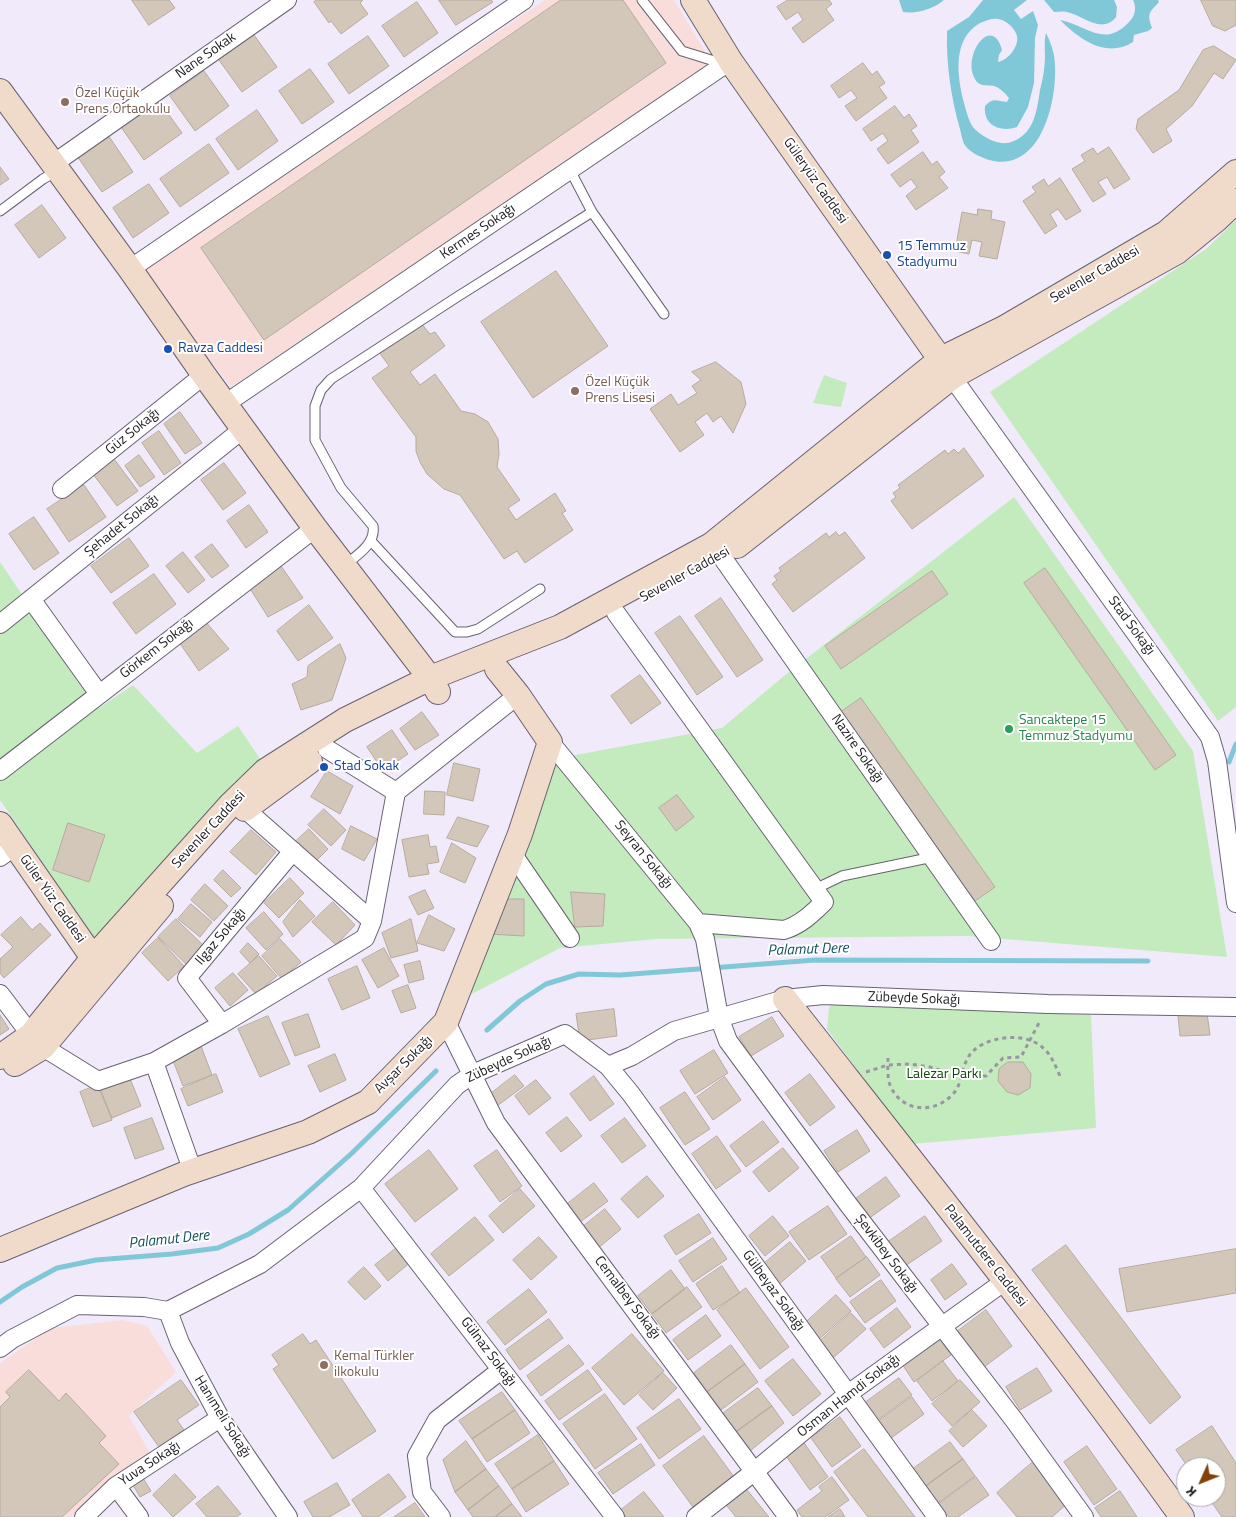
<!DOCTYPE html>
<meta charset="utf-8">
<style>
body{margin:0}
#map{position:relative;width:1236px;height:1517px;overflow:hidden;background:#f1eafb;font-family:"Titillium Web",sans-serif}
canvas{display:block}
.north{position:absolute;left:1176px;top:1457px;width:50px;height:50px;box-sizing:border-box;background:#fff;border:1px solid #a5a4a6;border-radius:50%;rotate:226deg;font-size:14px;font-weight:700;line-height:20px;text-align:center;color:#1d1b21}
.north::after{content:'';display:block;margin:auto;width:18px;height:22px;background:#82420b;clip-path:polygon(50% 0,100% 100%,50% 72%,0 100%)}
</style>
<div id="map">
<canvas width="1236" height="1517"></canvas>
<div class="north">K</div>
</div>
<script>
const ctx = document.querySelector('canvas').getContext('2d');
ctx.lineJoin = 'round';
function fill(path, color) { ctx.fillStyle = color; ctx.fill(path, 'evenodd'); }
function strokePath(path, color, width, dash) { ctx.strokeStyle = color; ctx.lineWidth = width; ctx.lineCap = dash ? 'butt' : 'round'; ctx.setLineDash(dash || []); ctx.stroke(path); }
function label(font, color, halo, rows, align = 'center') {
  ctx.font = font + ' "Titillium Web",sans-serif'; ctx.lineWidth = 4; ctx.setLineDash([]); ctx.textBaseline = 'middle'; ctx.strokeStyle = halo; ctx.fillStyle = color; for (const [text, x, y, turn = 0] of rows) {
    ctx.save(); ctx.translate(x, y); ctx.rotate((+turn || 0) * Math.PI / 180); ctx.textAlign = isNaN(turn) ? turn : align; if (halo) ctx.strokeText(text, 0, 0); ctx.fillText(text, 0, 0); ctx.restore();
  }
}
const industrial = new Path2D(`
 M545,0H674L712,63L231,387L141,272Z
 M123,1320L147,1326L176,1372L129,1416L150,1453L111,1478L71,1517H0V1363L51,1328Z`);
const green = new Path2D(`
 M1236,220V707L1218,721L990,392L1206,249Z
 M824,375L847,383L841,407L813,403Z
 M1014,497L1193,751L1227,957L968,936L656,939L560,948L466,997L554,759L722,728L784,676Z
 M0,562L99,708L133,685L197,753L238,726L261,760L205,814L96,940L0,800Z
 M836,1002L1091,1015L1096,1128L912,1144L827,1029L829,1007Z`);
const water = new Path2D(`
 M899,0H944C933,9 918,14 903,12Z
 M983,0H1027L1014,10L1021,19L1033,11L1038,25L1035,38L1034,83L1028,107L1017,127C1000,133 983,125 985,106C993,97 997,101 1007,102L1009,98C1006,94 999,87 994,86C986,85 978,87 974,77C963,54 992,14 1002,50L999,55L998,62C1008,60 1019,47 1017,36C1015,29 1009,23 1002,20C994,17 988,20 980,23C952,39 957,76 964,103C966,110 968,118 971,124C974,130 983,136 989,139C997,143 1005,145 1014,141C1035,132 1037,109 1040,90C1043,78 1045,67 1045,56C1045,48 1044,41 1046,33C1051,43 1055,54 1055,66C1057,103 1040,174 989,160C980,157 969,152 964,144C962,139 961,133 960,129C951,98 946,63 947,31L969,17Z
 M1044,0H1114L1117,7L1116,17C1102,35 1082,15 1067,12C1063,11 1058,12 1054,12Z
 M1133,0H1158L1159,2C1149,13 1147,13 1152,28L1148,31L1134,35L1133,42C1106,59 1079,39 1060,20C1087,25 1104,49 1129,22C1135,16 1137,8 1133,0Z`);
const stream = new Path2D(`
 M1229,762L1236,744
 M487,1030L520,1001L546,984L579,974L620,975L815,960L1148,961
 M0,1302L22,1287L57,1268L96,1260L172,1254L218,1248L249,1234L288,1210L351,1154L436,1071`);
const building = new Path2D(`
 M132,0H169L175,8L149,25Z
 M317,0H363L360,3L368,14L341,34L331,21L329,23L314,2Z
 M439,0H491L493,2L456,25Z
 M561,0H623L666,63L264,340L201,248Z
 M788,0H829L832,4L826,9L834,20L803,43L792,28L803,20L798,12L786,20L777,7Z
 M1201,0H1236V25L1225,31L1213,26Z
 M417,2L438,33L404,57L382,26Z
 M254,35L277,67L242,92L219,60Z
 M368,36L389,66L349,94L328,64Z
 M1214,46L1236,60L1223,79L1214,73L1192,106L1166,129L1172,141L1153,153L1136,129L1138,119L1179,90L1203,50Z
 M863,63L872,75L877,71L885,83L879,87L887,98L856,121L845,106L857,98L851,90L839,98L831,86Z
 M310,69L334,102L302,124L279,91Z
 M204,71L229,106L195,131L170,96Z
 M159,101L182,133L144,160L121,127Z
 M895,106L904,118L909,114L917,126L911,130L919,142L888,164L877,149L888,141L883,133L871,141L863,129Z
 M257,110L278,141L238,170L216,139Z
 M108,135L133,172L102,192L77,156Z
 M209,144L229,173L180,207L160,179Z
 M1109,147L1130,179L1114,189L1107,177L1098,182L1106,194L1093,202L1072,169L1085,161L1081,155L1093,148L1097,154Z
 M923,152L932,165L937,161L945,172L939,177L948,188L916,210L906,196L917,187L911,179L900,187L891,175Z
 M0,167L9,179L0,185Z
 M1060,178L1081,211L1066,220L1058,209L1050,214L1057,226L1045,234L1023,201L1036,192L1032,187L1044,179L1048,186Z
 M149,184L169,213L133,238L113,208Z
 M42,205L66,238L39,258L15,225Z
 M978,209L992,211L991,219L1005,222L997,259L979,256L982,242L972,240L969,254L955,251L962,212L977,215Z
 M556,271L608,346L533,398L481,322Z
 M420,322L430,334L435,332L445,346L410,372L420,385L435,374L461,411L475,414L488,422L498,439L499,454L497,467L520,500L508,508L516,520L555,493L566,511L562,513L573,530L525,563L517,551L504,559L460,495L444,489L427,474L420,462L416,451V437L372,378L389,366L379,352Z
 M716,362L741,382L746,404L733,433L721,416L713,422L707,413L695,422L704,435L680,452L650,409L671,394L678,405L697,393L692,386L701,380L692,372Z
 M180,412L202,443L185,454L164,424Z
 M159,431L181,463L164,475L142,443Z
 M964,448L984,476L912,529L891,501L896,497L893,493L900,488L898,485L945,450L948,454L954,449L958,453Z
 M139,455L155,477L140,487L125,466Z
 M114,459L138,491L117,506L93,474Z
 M224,463L246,493L223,510L201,480Z
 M84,485L106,517L69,542L47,509Z
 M249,505L268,532L246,548L227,521Z
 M34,517L59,553L34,570L9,534Z
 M836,532L839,536L845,532L865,558L793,612L772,584L777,580L774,576L781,571L779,568L826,533L829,537Z
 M129,538L149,566L111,593L91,566Z
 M212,544L229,566L212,578L195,557Z
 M183,552L205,580L188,593L166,566Z
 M279,563L303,598L268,617L249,587Z
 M1045,568L1176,755L1155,770L1024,583Z
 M932,571L948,594L841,669L825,646Z
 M154,574L176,604L136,634L113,603Z
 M721,598L763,660L737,677L695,616Z
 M309,605L333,638L298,661L277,631Z
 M680,616L723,677L697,695L655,633Z
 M205,621L229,649L199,671L179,642Z
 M340,644L346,658L332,700L301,710L292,684L307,677L308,666Z
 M640,675L661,703L631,724L611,696Z
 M861,698L995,887L975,901L841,712Z
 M422,712L439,735L415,750L400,729Z
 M392,730L408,754L383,771L367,747Z
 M454,763L480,769L473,801L447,795Z
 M327,771L353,786L340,814L311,797Z
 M425,791L445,792L444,815L424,814Z
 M677,795L694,817L676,831L659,808Z
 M324,809L346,830L331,846L308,825Z
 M458,817L489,826L477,847L447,838Z
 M68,823L105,835L89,882L53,870Z
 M351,826L377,839L364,861L342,849Z
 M309,829L328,849L315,862L295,842Z
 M251,830L276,852L256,875L230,852Z
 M428,835L430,847L436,846L439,862L427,864L429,874L409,877L402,840Z
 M452,843L476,858L465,883L440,872Z
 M223,870L241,888L231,897L214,880Z
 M290,878L304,893L279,918L264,903Z
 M205,884L228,906L214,921L191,900Z
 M425,890L434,908L418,915L409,897Z
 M571,892L605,894L603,926L575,927Z
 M497,899H524V936L489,934Z
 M300,900L315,916L293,937L283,922Z
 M333,902L355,925L336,945L312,922Z
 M191,904L212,922L200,937L178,919Z
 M264,912L283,934L266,950L246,928Z
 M429,915L455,929L444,951L417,943Z
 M21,917L32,930L40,923L51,935L4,978L0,973V959L13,947L1,935Z
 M176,919L205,947L187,965L158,937Z
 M411,919L418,951L391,958L382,933Z
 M158,938L184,966L168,981L142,953Z
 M280,939L301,962L282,979L262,956Z
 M248,943L259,954L250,963L240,952Z
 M384,948L399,976L378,988L362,960Z
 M259,956L277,976L256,994L238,974Z
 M420,961L424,979L409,983L404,965Z
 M357,966L370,998L342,1010L328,979Z
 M233,973L248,990L230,1006L215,988Z
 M408,985L416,1008L401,1013L392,991Z
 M614,1009L617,1036L580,1041L576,1014Z
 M1207,1013L1210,1035L1180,1036L1178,1016Z
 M308,1014L320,1047L295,1056L282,1023Z
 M0,1015L9,1029L0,1035Z
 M268,1016L290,1064L260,1077L238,1029Z
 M772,1017L784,1036L751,1056L739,1037Z
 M201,1046L212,1075L183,1086L172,1058Z
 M714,1050L728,1073L695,1094L680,1071Z
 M335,1054L346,1080L320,1092L308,1066Z
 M1008,1062H1023L1031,1074L1030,1088L1018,1095L1007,1092L998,1081L999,1069Z
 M216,1074L223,1092L188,1106L181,1089Z
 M810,1074L835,1107L810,1126L785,1093Z
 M515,1075L524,1086L497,1106L489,1095Z
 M129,1076L141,1106L112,1118L100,1089Z
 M594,1076L614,1104L590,1121L570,1094Z
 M725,1077L741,1100L713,1120L697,1097Z
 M536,1080L551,1098L529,1115L515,1096Z
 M98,1085L112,1120L93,1127L80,1092Z
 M685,1092L710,1129L685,1145L660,1108Z
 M567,1117L582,1136L561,1152L546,1133Z
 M152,1118L164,1149L135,1159L124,1128Z
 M625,1118L646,1146L622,1163L601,1136Z
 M763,1121L779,1142L746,1167L730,1146Z
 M857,1130L870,1151L838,1172L824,1151Z
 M717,1136L741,1171L716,1189L692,1154Z
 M783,1148L799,1168L769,1192L753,1172Z
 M429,1150L458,1189L415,1222L385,1184Z
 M497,1150L522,1186L500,1202L474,1166Z
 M647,1176L664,1196L638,1218L621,1199Z
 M886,1177L900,1196L868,1219L854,1200Z
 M594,1183L608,1201L579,1223L566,1205Z
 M520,1189L535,1206L503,1233L489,1216Z
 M828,1206L847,1234L809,1260L789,1232Z
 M605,1209L621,1229L597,1249L580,1229Z
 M699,1214L711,1233L676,1255L664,1236Z
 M773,1216L789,1236L765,1256L749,1236Z
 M925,1216L942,1241L905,1266L888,1242Z
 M475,1217L494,1240L449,1276L431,1254Z
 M851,1236L866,1257L836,1278L821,1257Z
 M539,1237L557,1257L531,1280L513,1260Z
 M713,1238L727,1259L693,1282L679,1261Z
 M790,1242L806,1261L778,1285L761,1266Z
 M1066,1245L1181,1397L1150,1424L1032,1270Z
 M399,1246L412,1261L388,1281L375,1265Z
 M1236,1249V1293L1127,1312L1119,1269Z
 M867,1257L880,1275L850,1297L836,1279Z
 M952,1264L967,1284L945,1300L931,1280Z
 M722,1266L740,1293L713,1310L696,1284Z
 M364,1267L381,1286L365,1300L348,1282Z
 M671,1270L685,1289L652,1314L638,1296Z
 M881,1280L896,1301L865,1323L850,1302Z
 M687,1287L702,1307L666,1333L652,1314Z
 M746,1288L789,1347L760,1369L717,1310Z
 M529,1289L547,1312L505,1345L487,1322Z
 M836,1295L851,1311L818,1340L804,1324Z
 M897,1308L911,1327L884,1348L870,1329Z
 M986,1310L1012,1346L984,1367L958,1331Z
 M851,1313L866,1329L833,1358L819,1342Z
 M706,1315L721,1336L688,1360L673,1340Z
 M549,1319L563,1338L520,1370L506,1350Z
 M303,1334L310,1344L316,1340L376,1431L333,1459L273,1369L279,1365L272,1355Z
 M632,1334L664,1371L624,1405L592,1368Z
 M939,1338L951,1355L914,1382L902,1364Z
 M569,1345L584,1364L541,1396L527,1376Z
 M731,1345L745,1364L707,1392L694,1373Z
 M793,1359L821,1394L793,1416L765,1381Z
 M943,1361L958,1381L932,1401L917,1381Z
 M745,1364L758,1382L721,1410L707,1392Z
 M1037,1368L1052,1391L1020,1410L1006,1387Z
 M29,1370L59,1401L66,1393L106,1436L99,1443L119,1464L62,1517H0V1407L10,1397L6,1392Z
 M588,1370L602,1390L559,1420L545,1401Z
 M663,1373L677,1388L653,1410L639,1395Z
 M899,1378L912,1395L875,1422L862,1405Z
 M181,1380L199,1405L177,1420L184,1430L159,1447L134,1412Z
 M960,1380L980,1402L952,1426L932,1404Z
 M758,1388L772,1406L736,1432L722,1414Z
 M502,1392L515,1410L472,1439L459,1421Z
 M605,1394L637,1439L595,1469L563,1424Z
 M912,1397L924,1414L887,1441L875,1424Z
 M679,1399L701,1429L659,1459L637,1428Z
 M772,1406L784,1423L750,1451L736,1432Z
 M515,1410L530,1433L487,1462L472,1439Z
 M972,1410L987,1426L963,1447L949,1431Z
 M840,1417L861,1446L832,1467L811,1438Z
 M1212,1426L1236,1463V1517H1222L1208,1497H1216V1467H1188L1176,1450Z
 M538,1435L554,1461L512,1489L495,1464Z
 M704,1436L734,1477L693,1507L663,1466Z
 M802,1440L828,1477L810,1490L784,1453Z
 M466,1441L486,1469L455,1492L443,1460Z
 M950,1442L963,1459L926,1486L913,1469Z
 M641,1444L655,1465L613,1494L598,1473Z
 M1087,1446L1117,1489L1094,1505L1064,1462Z
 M864,1449L915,1517H868L848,1491L834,1472Z
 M963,1459L975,1476L938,1503L926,1486Z
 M554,1461L569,1484L526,1512L512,1489Z
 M1033,1462L1068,1503L1052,1517H1017L997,1493Z
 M486,1469L499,1486L468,1510L455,1492Z
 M175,1474L196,1497L173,1517L153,1495Z
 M389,1474L406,1497L378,1517H363L352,1500Z
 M832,1477L849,1500L825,1517H802L797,1510L822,1491L819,1487Z
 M976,1477L989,1495L958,1517H949L939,1504Z
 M143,1478L151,1491L140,1497L133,1485Z
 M337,1483L350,1505L329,1517H313L304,1502Z
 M218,1486L241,1514L236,1517H207L196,1504Z
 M499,1486L512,1504L495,1517H473L468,1510Z
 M747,1490L769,1517H736L727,1506Z
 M1120,1491L1137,1517H1101L1095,1508Z
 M644,1492L664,1517H626L621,1510Z
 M415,1503L425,1517H394Z
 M512,1504L522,1517H495Z
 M840,1509L845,1517H828Z`);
const path = new Path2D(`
 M888,1058C888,1066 887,1077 890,1085C901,1112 934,1115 953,1094C963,1083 961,1068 969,1056C982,1036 1024,1031 1042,1047C1051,1054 1055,1065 1060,1076
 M866,1072L888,1065L910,1064L930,1067L961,1077L986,1076L1003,1058L1021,1057L1040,1021`);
const lane = new Path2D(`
 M642,0L682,51L724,64
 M570,170L592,212L664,314
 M0,211L43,179L57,171
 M371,541L455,632H467L478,629L540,589
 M344,566C357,555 376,544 373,526L341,488L315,440V406L321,390L331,379L457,297L592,212
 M815,889L842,876L933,857`);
const street = new Path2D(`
 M53,164L287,0
 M130,269L524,0
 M952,377L1210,737L1217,761L1236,903
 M225,404L724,65L731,62
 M62,489L204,375
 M722,557L991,941
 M31,599L99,694
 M616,613L824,902C812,914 800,925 784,930L698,923
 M0,624L243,429
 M550,742L698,923L705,939L719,1017L728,1041L848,1204L1014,1420L1084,1517
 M327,749L396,792
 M0,771L315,528
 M245,809L372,921
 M512,853L570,938
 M0,857L15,846
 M0,994L31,1035
 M446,1022L496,1123L788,1517
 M222,1024L187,978L293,851
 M43,1047L98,1081L154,1062
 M608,1066L631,1094L937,1517
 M193,1172L154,1062L222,1024L365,938L372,921L396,792L518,695
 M361,1188L615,1517
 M168,1311L180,1343L220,1418L288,1517
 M0,1348L12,1339L77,1305L144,1307L168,1311L260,1264L361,1188L457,1085L473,1074L565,1034L608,1066L632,1056L674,1031L785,999L823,995L1048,1004L1236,1007
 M116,1486L139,1517
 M84,1517L116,1486L220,1418
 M441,1517L422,1492L417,1456L437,1420L501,1370
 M696,1517L755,1471L848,1394L1005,1281`);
const secondary = new Path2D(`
 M693,0L731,62L950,373
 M0,91L130,269L204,375L315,528L430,678L438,692
 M737,546L952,377L1177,252L1216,220L1236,201
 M245,809L310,761
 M0,824L93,958L103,969
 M785,999C919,1170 1055,1340 1182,1517
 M0,1057L31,1035L93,958L231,804L265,771L345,720L430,678L560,627L711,545L941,359L1004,328L1166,233L1236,172
 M15,1064L43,1047L161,906
 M0,1250L184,1174L308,1132L368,1102L446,1022L520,834L550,742L518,695L497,669`);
const markers = [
 [65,102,5,"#8d6e63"],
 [887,255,5,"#1a4fb4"],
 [168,349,5,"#1a4fb4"],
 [575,391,5,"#8d6e63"],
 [1009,729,5,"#2e9e5b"],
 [324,767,5,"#1a4fb4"],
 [324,1365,5,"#8d6e63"]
];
const streetNames = [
 ["Nane Sokak",206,56,-35],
 ["Güleryüz Caddesi",815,181,55],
 ["Kermes Sokağı",478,232,-34],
 ["Sevenler Caddesi",1095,275,-30],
 ["Güz Sokağı",133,432,-39],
 ["Şehadet Sokağı",122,526,-39],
 ["Sevenler Caddesi",685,575,-29],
 ["Stad Sokağı",1131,626,54],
 ["Görkem Sokağı",157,649,-38],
 ["Nazire Sokağı",857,749,55],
 ["Sevenler Caddesi",209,830,-47],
 ["Seyran Sokağı",643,855,51],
 ["Güler Yüz Caddesi",52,899,55],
 ["Ilgaz Sokağı",221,937,-50],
 ["Zübeyde Sokağı",914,999,2],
 ["Zübeyde Sokağı",509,1060,-25],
 ["Avşar Sokağı",404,1065,-45],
 ["Şevkibey Sokağı",886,1254,53],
 ["Palamutdere Caddesi",985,1256,52],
 ["Gülbeyaz Sokağı",773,1291,54],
 ["Cemalbey Sokağı",627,1298,53],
 ["Gülnaz Sokağı",488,1352,53],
 ["Osman Hamdi Sokağı",849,1396,-38],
 ["Hanımeli Sokağı",222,1417,58],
 ["Yuva Sokağı",150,1464,-33]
];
const educationNames = [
 ["Özel Küçük",75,94],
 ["Prens Ortaokulu",75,110],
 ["Özel Küçük",585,383],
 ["Prens Lisesi",585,399],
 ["Kemal Türkler",334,1357],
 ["ilkokulu",334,1373]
];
const transitNames = [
 ["15 Temmuz",897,247],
 ["Stadyumu",897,263],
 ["Ravza Caddesi",178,349],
 ["Stad Sokak",334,767]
];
const leisureNames = [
 ["Sancaktepe 15",1019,721],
 ["Temmuz Stadyumu",1019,737]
];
const parkNames = [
 ["Lalezar Parkı",944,1075]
];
const waterNames = [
 ["Palamut Dere",808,950,-2],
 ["Palamut Dere",169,1240,-6]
];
fill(industrial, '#f8dddb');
fill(green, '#c3ebbd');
fill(water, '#80c8d7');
strokePath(stream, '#80c8d7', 5);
fill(building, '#d3c7b9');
strokePath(building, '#b6ab9d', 1);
strokePath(lane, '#686271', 11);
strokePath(street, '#686271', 20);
strokePath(secondary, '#686271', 26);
strokePath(path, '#9a95a2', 3, [4, 4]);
strokePath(lane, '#fff', 9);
strokePath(street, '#fff', 18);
strokePath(secondary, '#f0daca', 24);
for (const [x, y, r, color] of markers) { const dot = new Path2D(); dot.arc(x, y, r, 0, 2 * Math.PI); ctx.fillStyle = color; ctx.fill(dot); strokePath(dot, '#fff', 2); }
label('14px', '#1d1b21', '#fff', streetNames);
label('14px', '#785e54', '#fff', educationNames, 'left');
label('14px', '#164399', '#fff', transitNames, 'left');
label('14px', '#27864d', '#fff', leisureNames, 'left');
label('14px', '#104609', '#fff', parkNames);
label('italic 15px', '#11515c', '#fff', waterNames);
</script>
